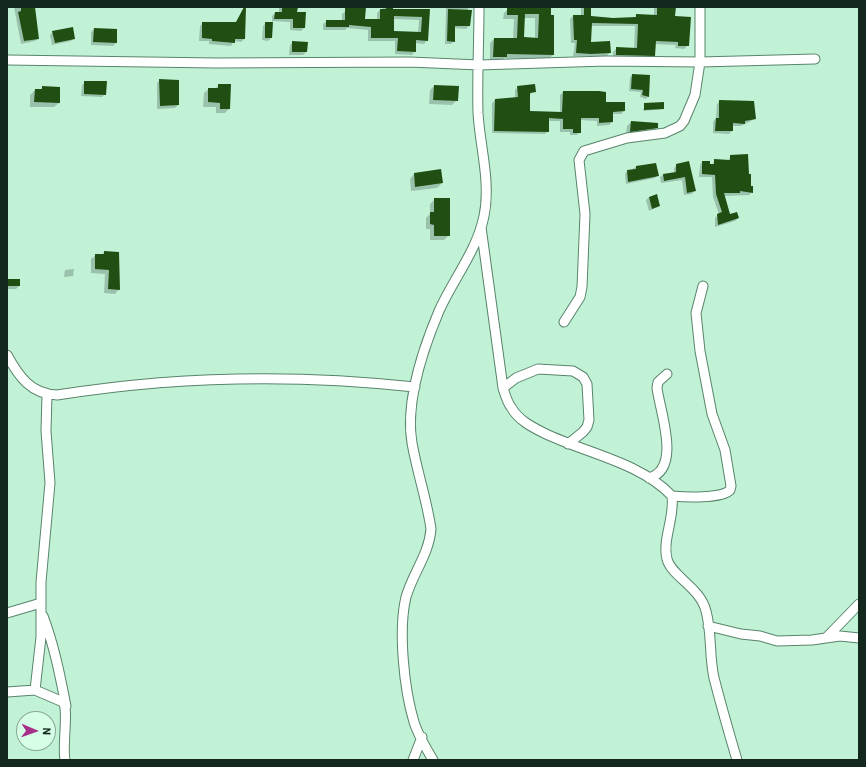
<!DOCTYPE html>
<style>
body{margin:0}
#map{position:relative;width:866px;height:767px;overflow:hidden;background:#c1f2d6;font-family:Barlow,sans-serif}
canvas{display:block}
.frame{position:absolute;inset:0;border:8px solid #15281d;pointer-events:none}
.north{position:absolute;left:16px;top:711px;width:40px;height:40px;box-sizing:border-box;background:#d6fde6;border:1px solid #89a896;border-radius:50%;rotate:92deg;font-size:11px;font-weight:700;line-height:16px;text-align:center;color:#15281d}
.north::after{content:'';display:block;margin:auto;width:14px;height:18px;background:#a63189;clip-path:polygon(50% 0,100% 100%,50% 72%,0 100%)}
</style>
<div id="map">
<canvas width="866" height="767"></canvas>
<div class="frame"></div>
<div class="north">N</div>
</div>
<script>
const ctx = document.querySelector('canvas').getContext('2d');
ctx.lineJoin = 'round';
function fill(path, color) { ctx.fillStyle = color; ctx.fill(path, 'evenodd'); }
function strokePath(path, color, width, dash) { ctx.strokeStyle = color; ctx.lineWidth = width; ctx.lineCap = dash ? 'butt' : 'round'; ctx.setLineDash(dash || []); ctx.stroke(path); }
const shadow = new Path2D(`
 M14,7H33L38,38L35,41L21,44Z
 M279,7H297L296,13L304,28L301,31L290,30V22L272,21V16L275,13H279Z
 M383,7H392V10H428L427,40L424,44L415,43V51L412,55L395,54V41H368V30L347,28L345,30H323V24L327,21H342V14L346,11L364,20H377V13L380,10H383ZM393,19L419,20L418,33L393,32Z
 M446,7H468L469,26L466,29L454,28V41L451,44H445Z
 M514,7H550L553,55L548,59L504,58L502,60H490V43L494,39H513L514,19H503L504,13L508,9H514ZM524,18H535V38H523Z
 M581,7H590V17L613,19L634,18L637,15L654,16V7H675L674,17L688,45L684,49L675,48L676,45L654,44V55L651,58H613V52L617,48L634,49L635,26H591L590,43L610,52L607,56H573L575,43H571L570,19L573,16H581Z
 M203,23L244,39L241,42L234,41L231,46L209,44V41H199L200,26Z
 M266,23L271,38L268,41L262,40L263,26Z
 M94,29L116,43L113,46L91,45V32Z
 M53,32L74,38L71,41L52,45L50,35Z
 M293,42L307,43L306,52L303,55H289L290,45Z
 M632,75L648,96L646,99L640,97L641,92L629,91L630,78Z
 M160,80L178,105L175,108L157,109V83Z
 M85,82L105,94L102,97L81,96L82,85Z
 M219,85L229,109L225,113H216V107H203L204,93L209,89H215Z
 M434,86L457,100L452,105L429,104L430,90Z
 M518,87L535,91L529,95V112L560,113V95L563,92L605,102L624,111L621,114H612V122L609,125L597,126V121L580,120V132L577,135H570V132H560V121H548V131L545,134L492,133V103L495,100L515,99V90Z
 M42,88L59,103L54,107H30V95L35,90H40Z
 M720,101L755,119L741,126H732V131L729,134L713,133V122L716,118L717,104Z
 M645,104L663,109L643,111Z
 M631,122L657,127L653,132L626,135L627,126Z
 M731,156L752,192L749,195L724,196L729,215L738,218L735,221L715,227V218L719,214L713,197L712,177H699L700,165L702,162L712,165L715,160L728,161Z
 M677,165L694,191L692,194L684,195L682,180L661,183L660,177L663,175L674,173V168Z
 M636,167L657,175L655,178L626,184L625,173Z
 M414,174L442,183L437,188L411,191L410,179Z
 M649,197L659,206L649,211L646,200Z
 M435,199L449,235L444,240H430V229H426V218L430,214V204Z
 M104,252L119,289L115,294L104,293L105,274L91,273V259L96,255H102Z
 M74,269L73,276L64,277L65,270Z
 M7,280L19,286L16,289H7Z`);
const building = new Path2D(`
 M21,7H35L39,39L24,41L18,12L21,11Z
 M244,7H246L245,39H235V43L212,41V39L202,38V22H236Z
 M282,7H298L297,12H306L305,28H293V19H274L275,12H282Z
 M345,7H366L365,19H380V9H386V7H393V9H430L428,41L416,40V52L397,51L398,38H371V27L349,25V27H326V20H345ZM394,16L422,17L421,32L394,31Z
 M517,7H551V15H554V55L507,54V57H493L494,38H517L518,15H507V8H517ZM525,14H539L538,38L524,37Z
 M584,7H591V16L613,18L636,17V14L657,15V7H676L675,16L691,17L689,46H678V42L656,41L655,56L616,55V47L637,48L638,24L592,23L591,42L610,41L611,53L591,54L576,53L577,40H574L573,15H584Z
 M448,9L472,10L470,26H455V42L447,41Z
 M265,22H273L272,38H265Z
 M73,27L75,39L55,43L52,31Z
 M94,28L117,29V43L93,42Z
 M292,41L308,42L307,52H292Z
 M632,74L650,75L649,97L642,95L643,90L631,89Z
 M159,79L179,80V105L160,106Z
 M84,81H107L106,95L84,94Z
 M218,84H231L230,109H220V103L208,102V88H218Z
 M535,84L536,92L530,93V111L562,112L563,91H599L606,92V102H625V111L613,112V122L599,123V118H581V133H573V129H563V119L549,118V132L494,131L495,99L518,97L517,86Z
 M434,85L459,86L458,101L433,100Z
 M42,86L60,87V103L34,102L35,89H42Z
 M719,100L754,101L756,119L745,121V124L733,123V131H715L716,118H719Z
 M664,102V109L644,110V103Z
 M631,121L658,123V128L630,132Z
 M748,154L749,174H751V186H753V193L740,191V193H724L730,214L737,212L739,218L718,225L717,214L722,212L716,194L715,175L702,174V161H710V164H714V159L730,160V155Z
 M689,161L696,191L687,193L685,177L664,181L663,174L676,172V164Z
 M656,163L659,176L628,182L627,170L636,169V166Z
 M441,169L443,183L415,187L414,173Z
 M657,194L660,206L652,209L649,197Z
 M434,198H450V236H434V225L430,224V212H434Z
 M104,251L119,252L120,290L108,289L109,270L95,269V254H104Z
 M7,279H20V286H7Z`);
const minor = new Path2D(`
 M7,60L217,63L410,62L479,65L606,61L700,62V7
 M481,227L503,388C505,394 507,402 511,407C518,420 532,427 544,433C585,453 640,462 672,496C675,517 662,540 667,559C671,576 700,587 706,611C712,633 709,656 714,678C721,705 729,733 737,760
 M564,322L580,297L582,287L585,214L579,160L584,151L627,138L665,133L680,126L684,121L695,95L700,62L815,59
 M7,355C19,377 31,394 57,395C175,376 296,374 415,387
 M503,388L516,378L538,369L573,371L583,377L587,384L589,420L587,427L583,432L568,444
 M649,478C682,469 660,412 657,388L658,382L667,374
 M672,496C684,497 722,499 730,490L731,486L725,450L712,414L700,351L696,313L703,286
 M7,613L41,603
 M43,616C54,645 60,675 66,706
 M708,626L741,634L760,636L777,641L812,640L840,636L859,638
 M827,637L859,604
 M35,690L41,637V582L50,483L46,431L47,395
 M7,692L35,690L63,702C69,710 62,745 65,760
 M413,760L422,737
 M433,760C426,748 418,735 414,722C404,689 398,630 406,597C413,573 429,554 431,529C427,500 417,472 412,443C405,402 423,349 439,311C453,279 477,251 484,216C491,182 480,147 478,113C477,78 479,42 479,7`);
fill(shadow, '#0003');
fill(building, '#214e12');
strokePath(minor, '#58846b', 11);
strokePath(minor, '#fff', 9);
</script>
